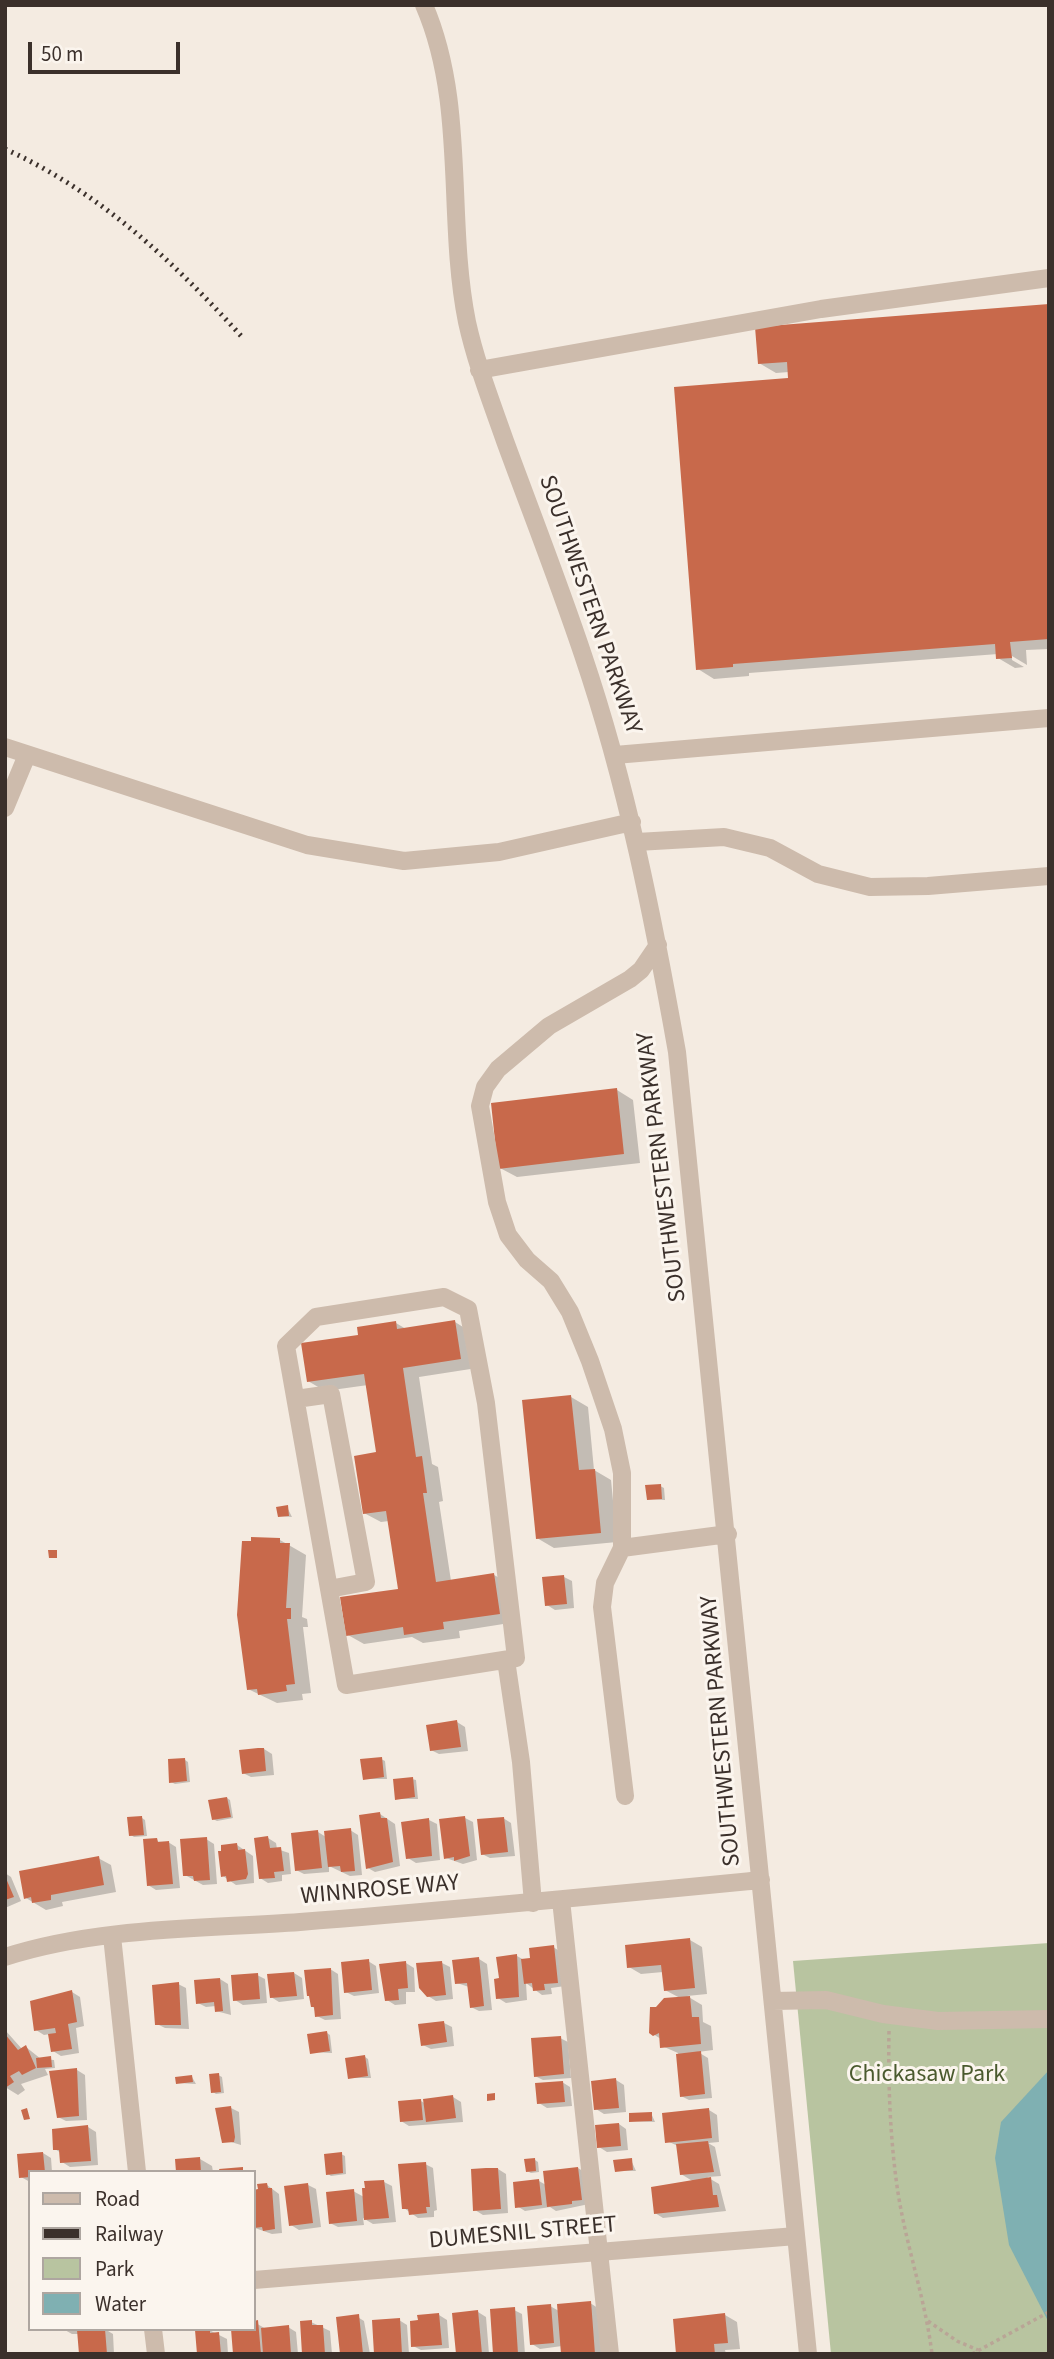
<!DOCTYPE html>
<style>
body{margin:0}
#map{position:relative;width:1054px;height:2359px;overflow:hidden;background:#f4ebe1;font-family:"Source Sans 3",sans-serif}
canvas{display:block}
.frame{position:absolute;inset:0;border:7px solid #3b302b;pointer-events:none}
.legend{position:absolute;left:28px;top:2170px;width:228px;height:161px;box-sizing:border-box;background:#fbf5ee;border:2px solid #aea6a0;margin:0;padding:9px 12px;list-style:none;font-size:21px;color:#3b302b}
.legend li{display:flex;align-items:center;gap:14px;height:35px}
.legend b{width:35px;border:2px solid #aea6a0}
.scale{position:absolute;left:28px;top:42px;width:152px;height:32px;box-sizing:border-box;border:4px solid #3b302b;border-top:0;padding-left:9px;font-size:21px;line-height:24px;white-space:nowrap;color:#3b302b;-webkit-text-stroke:5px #fbf5ee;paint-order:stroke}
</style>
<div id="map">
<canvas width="1054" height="2359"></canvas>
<div class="frame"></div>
<ul class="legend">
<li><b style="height:9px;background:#cdbbac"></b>Road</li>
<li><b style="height:9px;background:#3b302b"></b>Railway</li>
<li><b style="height:19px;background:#b8c4a0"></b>Park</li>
<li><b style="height:19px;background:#7fb0b2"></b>Water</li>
</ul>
<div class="scale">50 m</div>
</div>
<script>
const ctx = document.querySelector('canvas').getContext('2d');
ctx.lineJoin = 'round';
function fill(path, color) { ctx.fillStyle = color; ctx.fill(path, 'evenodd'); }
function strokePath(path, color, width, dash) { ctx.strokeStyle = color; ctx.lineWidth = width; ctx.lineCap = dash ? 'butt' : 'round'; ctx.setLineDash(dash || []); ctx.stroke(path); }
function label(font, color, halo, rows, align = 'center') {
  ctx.font = font + ' "Source Sans 3",sans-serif'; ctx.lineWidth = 6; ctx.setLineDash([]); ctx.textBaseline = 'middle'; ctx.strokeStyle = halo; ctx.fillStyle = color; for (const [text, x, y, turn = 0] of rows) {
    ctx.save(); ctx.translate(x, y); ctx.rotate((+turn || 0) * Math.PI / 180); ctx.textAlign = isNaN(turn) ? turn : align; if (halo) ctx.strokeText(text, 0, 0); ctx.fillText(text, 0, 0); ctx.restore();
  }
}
const green = new Path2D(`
 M1049,1943V2354H831L793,1961Z`);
const water = new Path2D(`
 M1049,2070V2323L1009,2245L995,2158L1001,2122Z`);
const shadow = new Path2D(`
 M1049,306V649L1026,650L1027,665L1012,656V660L1024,667L1015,668L998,658V654L749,673V676L714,679L698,669L790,380L789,372L776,373L759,363Z
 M617,1090L633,1100L640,1163L517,1177L500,1168Z
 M455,1322L471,1332L477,1368L419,1377L432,1464L438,1467L443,1501L439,1502L451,1581L494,1575L511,1584L516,1622L459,1631L460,1638L423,1643L412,1637L364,1644L348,1635L400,1590L389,1521L381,1522L364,1513L378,1454L368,1385L325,1391L308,1381L360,1336L396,1323L406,1329Z
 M571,1397L588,1407L594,1470L611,1480L617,1542L554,1548L537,1538Z
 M660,1486L664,1488L665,1500L648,1499Z
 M287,1507L292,1517L279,1516Z
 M280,1540L306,1555L302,1617L307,1619L308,1627H303L311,1693L302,1694L303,1700L277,1703L248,1689L252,1543Z
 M564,1577L572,1581L574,1608L555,1610L547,1605Z
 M457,1722L465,1727L468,1751L439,1754L431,1750Z
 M264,1749L272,1754L274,1775L251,1777L243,1773Z
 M381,1759L385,1761L387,1779H364Z
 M185,1760L188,1762L190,1782L175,1784L171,1782Z
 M412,1779L416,1780L418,1799H397Z
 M227,1798L230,1800L233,1818L217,1821L213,1819Z
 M380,1814L395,1824L400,1866L375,1872L368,1868Z
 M142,1818L145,1820L147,1836L134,1837L131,1835Z
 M465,1818L473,1822L477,1860L463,1864L446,1858Z
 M503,1818L511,1823L515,1856L490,1858L482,1854Z
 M429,1820L437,1824L440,1860L416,1863L408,1858Z
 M350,1830L358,1835L362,1875L350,1876L329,1866V1872L304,1874L296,1870L318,1832L326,1837Z
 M268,1838L276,1843L277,1849L289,1853L291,1874L282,1875V1881L268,1883L260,1878Z
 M206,1839L214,1844L217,1884L203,1885L185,1875Z
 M145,1841L168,1842L176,1847L180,1888L156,1890L148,1885Z
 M237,1845L253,1856L254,1883L236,1885L223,1876Z
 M98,1858L111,1865L116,1892L62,1902L63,1906L46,1910L26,1898Z
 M5,1873L11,1877L21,1901L5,1908Z
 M690,1940L702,1947L707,1994L687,1996L702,2005L703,2022L711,2026L713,2050L698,2052L708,2058L712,2098L689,2100L681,2096L678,2053L662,2046L661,2039L653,2034L656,2009L680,1998L665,1990L663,1972L641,1974L629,1967Z
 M553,1947L561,1952L565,1986L551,1988L552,1994L542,1995L526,1983L527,2000L506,2003L498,1998L501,1980L517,1956L524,1960L532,1959Z
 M479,1959L487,1964L492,2010L479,2011L471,2007L469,1987L457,1983Z
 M368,1961L376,1966L379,1993L354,1996L346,1992Z
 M406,1963L414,1968L415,1992H406V2004L395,2005L387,2000Z
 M442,1963L450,1967L453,1999L436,2001L428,1996Z
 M330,1969L338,1974L341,2019L325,2020L317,2016L313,2006Z
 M294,1973L302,1978L304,1999L279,2002L271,1997Z
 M257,1975L265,1979L267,2003L243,2005L235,2000Z
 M220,1979L228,1984L231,2015L216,2011V2006L206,2007L198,2003Z
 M178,1984L186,1988L189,2029L165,2028L157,2024Z
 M72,1992L80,1997L84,2026L76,2028L79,2053L61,2056L53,2051L50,2034L44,2035L36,2030Z
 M444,2023L452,2027L454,2046L431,2049L423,2045Z
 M5,2030L22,2049L26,2047L41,2059L54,2060L55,2068L45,2069L48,2075L21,2084L25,2090L18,2095L5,2087Z
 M327,2033L330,2035L332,2053L311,2052Z
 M560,2038L568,2042L571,2078L543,2080L535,2076Z
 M365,2057L368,2059L371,2078H349Z
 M77,2070L85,2075L87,2120L66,2121L58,2117Z
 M218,2075L222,2077L224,2093L216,2094L213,2092Z
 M192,2077L196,2084L178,2083Z
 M616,2080L624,2085L626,2112L604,2114L596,2109Z
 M562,2082L570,2087L572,2106L547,2108L539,2103Z
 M453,2097L461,2102L463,2122L409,2126L401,2121L421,2101L426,2104Z
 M231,2108L239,2112L241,2145L221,2139L217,2109Z
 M709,2110L717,2115L719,2142L708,2143L715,2147L721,2176L707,2177L719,2184L726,2211L663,2218L655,2213L694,2182L681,2174L678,2146L667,2141Z
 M651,2113L655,2122L631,2121Z
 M619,2124L626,2129L628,2150L607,2152L599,2147Z
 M88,2127L96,2132L98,2165L70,2167L62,2162L61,2153L55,2149Z
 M43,2153L51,2158L52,2172H30V2182L21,2177Z
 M341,2154L345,2156L346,2174L331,2176L328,2174Z
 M200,2159L212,2166L213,2172H178Z
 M535,2160L538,2162L539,2172L531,2173L527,2171Z
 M631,2160L636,2171H617Z
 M425,2164L433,2168L437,2210L434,2211V2217L418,2218L404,2208Z
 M578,2168L586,2173L589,2204L556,2211L550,2207L525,2211L517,2206L539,2181L546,2185Z
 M498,2169L506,2174L508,2213L483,2215L475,2210Z
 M384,2182L392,2186L396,2222L373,2224L363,2218L364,2225L338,2227L330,2223L353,2191L364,2197Z
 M267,2185L279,2194L282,2233L272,2234L255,2228L254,2233V2191Z
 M308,2185L316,2189L321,2227L299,2230L291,2225Z
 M590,2303L598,2308L603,2354H563L562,2346L540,2349L532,2344L550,2306L559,2311Z
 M514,2310L522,2314L525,2354H495Z
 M478,2312L486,2317L489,2354H457Z
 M439,2315L447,2320L449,2348L421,2350L413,2346Z
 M725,2315L737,2322L740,2349L725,2350L726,2354H678Z
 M356,2316L364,2321L370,2354H342Z
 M399,2320L407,2325L409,2354H376Z
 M254,2322L266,2329L288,2327L296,2332L298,2354H235L254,2329Z
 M311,2322L330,2331L332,2354H304Z
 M63,2329H113L108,2331L113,2334L114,2354H80L79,2334H72Z
 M209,2330L227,2339L228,2354H199Z`);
const building = new Path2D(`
 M1049,304V639L1010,642L1012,658L996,659L995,644L733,664V667L696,670L674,387L788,378L787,362L758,364L755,327Z
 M617,1088L624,1154L498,1169L491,1103Z
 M455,1320L461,1359L403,1368L416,1457L422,1456L427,1493H423L436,1582L494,1573L500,1614L443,1622L444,1629L404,1635L403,1627L346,1636L340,1597L398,1589L386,1511L363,1514L354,1456L376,1452L364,1374L307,1382L301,1343L358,1335L357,1327L396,1321L397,1329Z
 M571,1395L579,1470L595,1469L601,1533L536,1539L522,1400Z
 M661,1484L662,1499L647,1500L645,1485Z
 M288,1505L289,1516L278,1517L276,1507Z
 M251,1537L280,1538V1543H290L286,1608H291V1619H287L295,1684L286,1685L287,1691L258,1695L257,1689L247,1690L237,1615L242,1541H251Z
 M48,1550H57V1558H49Z
 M564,1575L567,1604L545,1606L542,1577Z
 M457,1720L461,1747L430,1751L426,1725Z
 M258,1748H264L266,1771L242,1774L239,1750Z
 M382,1757L384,1777L363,1780L360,1759Z
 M185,1758L187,1781L169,1783L168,1759Z
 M413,1777L415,1797L395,1800L393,1779Z
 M227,1797L231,1817L212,1820L208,1800Z
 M380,1812L381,1818H387L393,1862L366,1869L359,1815Z
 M142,1816L144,1835L129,1836L127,1817Z
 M465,1816L470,1856L454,1861V1857L444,1859L439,1819Z
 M504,1817L508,1852L481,1855L477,1819Z
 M429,1818L432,1856L406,1859L401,1822Z
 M351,1828L355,1871L341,1872L340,1866L328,1867L324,1831Z
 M318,1830L322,1868L295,1871L291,1833Z
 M268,1836L270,1848L281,1847L284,1871L274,1872L275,1878L259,1879L254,1838Z
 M207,1837L210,1880L194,1881L193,1876H183L180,1839Z
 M157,1838L158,1842L169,1841L173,1884L147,1886L143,1839Z
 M237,1843L238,1850L245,1849L248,1874L246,1879L227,1882L226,1876L221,1877L218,1851H221V1845Z
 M99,1856L104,1885L51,1895V1900L32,1903L31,1897L24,1899L19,1871Z
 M5,1876L14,1897L5,1900Z
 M690,1938L695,1988L664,1991L661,1965L627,1968L625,1945Z
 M554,1945L558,1983L544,1984L545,1990L533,1991L532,1983L524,1984L521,1959L530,1958L529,1948Z
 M517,1954L519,1997L496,1999L494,1979L499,1978L496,1957Z
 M479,1957L484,2006L470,2008L467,1983L455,1984L452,1960Z
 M369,1959L372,1990L344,1993L341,1962Z
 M406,1961L408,1988L398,1989L399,2000L385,2001L379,1964Z
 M442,1961L446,1995L427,1997L419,1988L416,1963Z
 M331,1968L333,2015L315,2017L314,2007H311L309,1996H307L304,1970Z
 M294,1972L297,1996L270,1998L267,1974Z
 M258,1973L260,1999L233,2001L231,1975Z
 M220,1978L223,2011L215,2012L214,2002L196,2004L194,1980Z
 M179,1982L181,2025H155L152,1985Z
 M72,1990L77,2022L68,2024L72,2049L51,2052L48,2034L56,2033L55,2028L34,2031L30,2001Z
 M690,1996L692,2017H699L701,2044L660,2048L659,2033L653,2036L649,2033L650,2007H656L664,1998Z
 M444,2021L447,2042L421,2046L418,2024Z
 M327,2031L330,2051L310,2054L307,2034Z
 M5,2034L18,2050L26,2045L36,2068L22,2075L19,2071L10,2076L14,2082L5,2088Z
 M561,2036L564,2074L534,2077L531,2038Z
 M701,2051L705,2094L680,2097L676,2054Z
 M365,2055L368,2076L348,2079L345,2058Z
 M51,2056L52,2067L37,2068L36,2058Z
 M77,2068L79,2116L57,2118L49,2071Z
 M219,2073L221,2092L211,2093L209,2074Z
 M192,2075L193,2082L176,2084L175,2077Z
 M616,2078L619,2108L594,2110L591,2081Z
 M563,2081L565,2102L537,2104L535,2083Z
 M495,2093V2100L487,2101V2094Z
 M453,2095L456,2118L426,2122L423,2099Z
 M421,2099L423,2120L400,2122L398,2101Z
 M231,2106L235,2137L234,2142L222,2143L215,2108Z
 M27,2108L30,2119L24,2120L21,2110Z
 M709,2108L712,2138L665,2143L662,2113Z
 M652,2112V2121L629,2122V2113Z
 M619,2123L621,2146L597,2148L595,2125Z
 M88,2125L91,2161L60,2163L59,2150H53L52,2129Z
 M708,2141L714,2172L680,2175L676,2144Z
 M43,2152L45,2172H30V2177L19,2178L17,2154Z
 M342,2152L343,2173L326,2175L324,2154Z
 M200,2157L201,2172H176L175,2159Z
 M535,2158L536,2171L526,2172L524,2159Z
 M632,2158L633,2170L615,2172L613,2160Z
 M426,2162L430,2207H426L427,2213L409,2215L408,2209H402L398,2164Z
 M243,2167V2172H220L219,2169Z
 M578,2167L582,2200L572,2201V2204L547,2207L543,2171Z
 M486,2168H498L501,2209L473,2211L471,2169Z
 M711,2177L713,2195H717L719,2207L654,2214L651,2187Z
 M539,2179L542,2205L515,2208L513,2182Z
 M384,2180L389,2218L364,2220L362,2188H365L364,2181Z
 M267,2183L268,2188H272L275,2229L263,2231L262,2227L254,2228V2190L258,2189L257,2184Z
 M308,2183L313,2223L289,2226L284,2186Z
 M354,2189L357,2221L329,2224L326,2192Z
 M591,2301L595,2354H561L557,2304Z
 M551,2304L554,2343L530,2345L527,2306Z
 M515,2307L518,2354H493L490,2309Z
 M478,2310L482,2354H456L452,2313Z
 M439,2313L442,2345L411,2347L410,2321L418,2320L417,2315Z
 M725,2313L728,2343L714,2344L715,2354H676L673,2319Z
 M359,2314L363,2354H340L336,2317Z
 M400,2318L402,2354H374L372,2320Z
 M258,2320L261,2354H233L231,2329H254V2321Z
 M312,2320V2325H323L325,2354H302L300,2321Z
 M289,2325L291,2354H263L261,2328Z
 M87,2329H105L107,2354H79L77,2330Z
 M210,2329V2333L219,2332L221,2354H197L195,2330Z`);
const path = new Path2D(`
 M889,2031C888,2082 890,2136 897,2186C905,2243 925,2297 932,2354
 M928,2321L957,2341L978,2350
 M972,2354L1049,2312`);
const minor = new Path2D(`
 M424,5C467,104 446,218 467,322C476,363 491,401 505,441C531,512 559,583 583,655C627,785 653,917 677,1052L808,2354
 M479,370L821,309L1049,278
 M5,747L307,845L404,861L499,852L632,822
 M615,755L1049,718
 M5,808L27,755
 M637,842L724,837L770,848L818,874L870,887L928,886L1049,876
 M444,1297L468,1309L486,1403L516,1658L346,1685L286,1346L316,1317Z
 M296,1399L331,1394L366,1582L329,1589
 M622,1548L728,1534
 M506,1660L521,1762L533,1903
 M625,1796L602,1607L605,1583L622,1548V1473L613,1429L590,1361L570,1312L551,1281L527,1260L508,1235L497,1202L480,1106L485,1087L498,1069L549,1026L630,979L641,970L658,945
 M561,1900L610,2354
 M112,1936L137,2172
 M5,1957C98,1927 203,1929 300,1922C454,1910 607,1895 761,1880
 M773,2001L826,2000L883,2014L938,2021L1049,2019
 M254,2280L796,2236
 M153,2329L156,2354`);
const rail = new Path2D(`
 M5,149C100,192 174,262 243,338`);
const streetNames = [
 ["SOUTHWESTERN PARKWAY",589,605,71],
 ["SOUTHWESTERN PARKWAY",663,1167,-97],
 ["SOUTHWESTERN PARKWAY",722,1731,-95],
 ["WINNROSE WAY",380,1891,-5],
 ["DUMESNIL STREET",523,2234,-5]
];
const parkNames = [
 ["Chickasaw Park",927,2076]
];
fill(green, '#b8c4a0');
fill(water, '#7fb0b2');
fill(shadow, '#0003');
fill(building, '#c8694b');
strokePath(path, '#b9a596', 3.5, [3.5, 3.5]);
strokePath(minor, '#cdbbac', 18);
strokePath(rail, '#3b302b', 5, [2, 5]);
label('24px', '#3b302b', '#fbf5ee', streetNames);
label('24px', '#4a5a2e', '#fbf5ee', parkNames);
</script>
